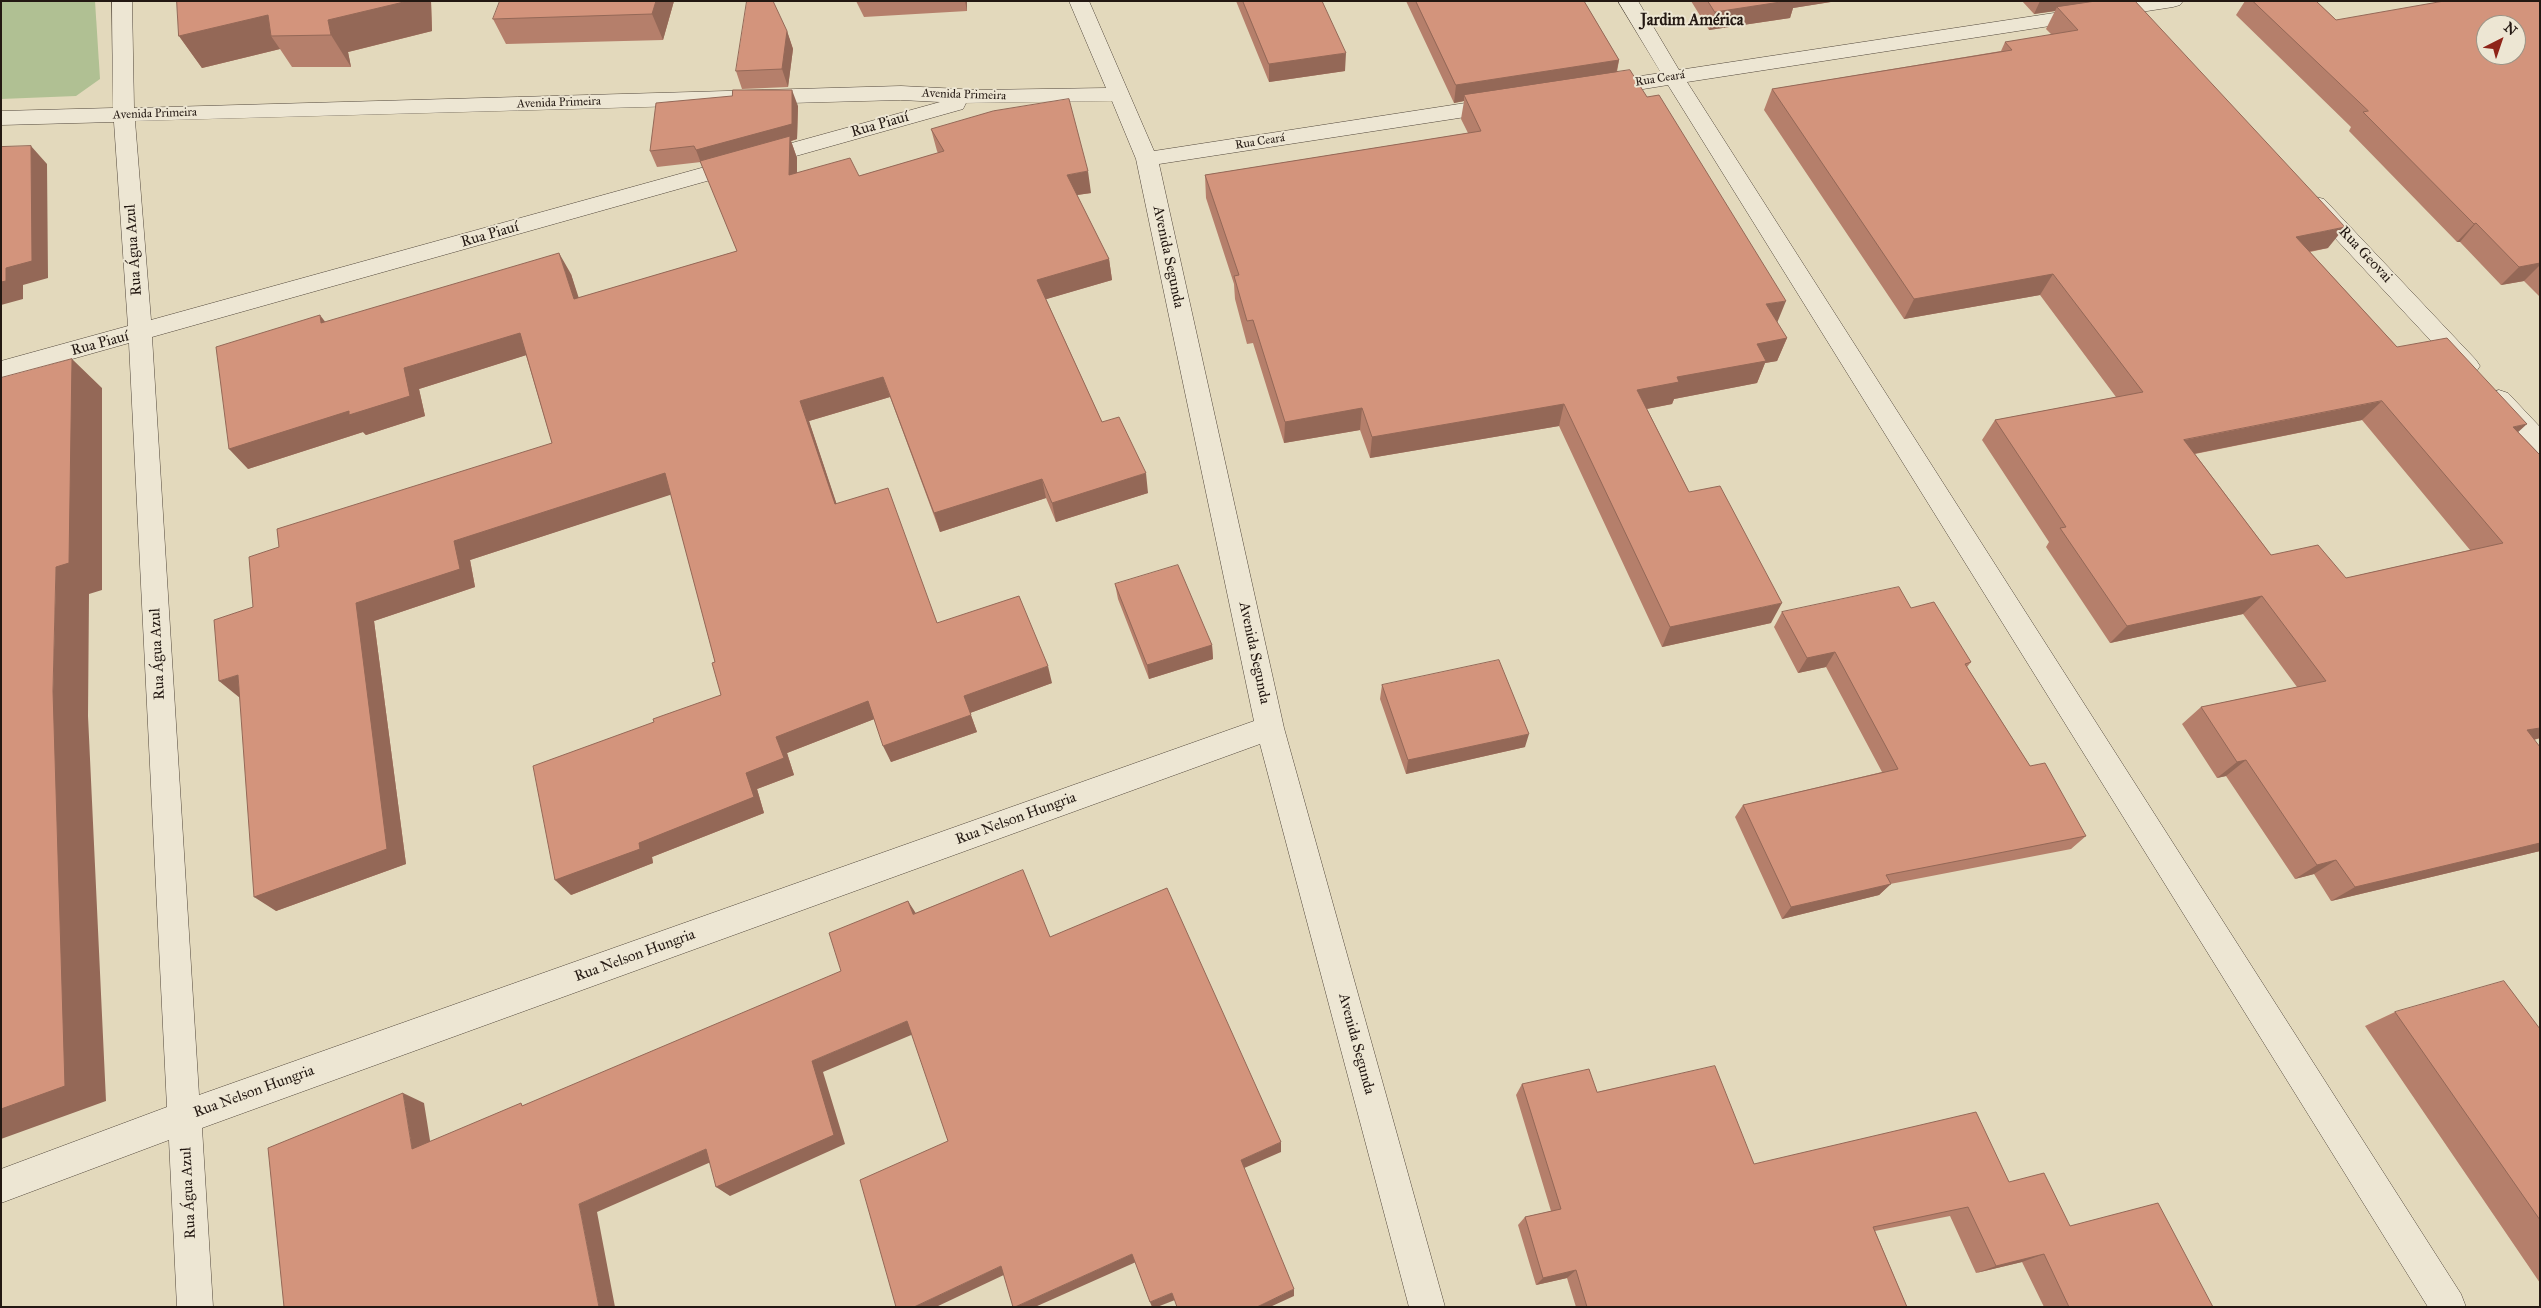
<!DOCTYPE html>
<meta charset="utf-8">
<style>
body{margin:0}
#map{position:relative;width:2541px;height:1308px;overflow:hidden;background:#e3d9bc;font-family:"IM FELL Great Primer",serif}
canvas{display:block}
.frame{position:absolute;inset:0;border:2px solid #231812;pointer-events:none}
.north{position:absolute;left:2476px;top:15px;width:50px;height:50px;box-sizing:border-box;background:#ede6d3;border:1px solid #9c9486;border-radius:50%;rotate:41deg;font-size:14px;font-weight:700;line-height:20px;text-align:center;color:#231812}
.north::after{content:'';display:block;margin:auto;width:18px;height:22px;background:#8f2418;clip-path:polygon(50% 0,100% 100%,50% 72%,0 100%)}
</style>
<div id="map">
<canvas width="2541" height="1308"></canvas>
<div class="frame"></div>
<div class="north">N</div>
</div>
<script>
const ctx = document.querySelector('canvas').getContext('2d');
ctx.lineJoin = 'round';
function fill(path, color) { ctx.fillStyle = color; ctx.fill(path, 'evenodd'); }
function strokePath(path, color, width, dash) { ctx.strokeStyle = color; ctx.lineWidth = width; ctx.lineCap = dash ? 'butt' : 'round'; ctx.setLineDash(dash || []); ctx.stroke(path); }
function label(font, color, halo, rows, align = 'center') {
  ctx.font = font + ' "IM FELL Great Primer",serif'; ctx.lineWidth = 4; ctx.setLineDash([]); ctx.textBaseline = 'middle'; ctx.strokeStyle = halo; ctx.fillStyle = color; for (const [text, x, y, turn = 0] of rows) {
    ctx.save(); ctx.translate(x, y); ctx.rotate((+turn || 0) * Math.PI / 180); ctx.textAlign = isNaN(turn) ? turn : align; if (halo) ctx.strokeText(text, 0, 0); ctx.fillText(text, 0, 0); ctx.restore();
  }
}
const green = new Path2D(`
 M1,1H95L100,79L76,96L1,99Z`);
const minor = new Path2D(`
 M112,1H132L134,108L901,86L979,90L1106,88L1069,1H1089L1154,151L1498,98L1505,100L1508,105L1505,110L1498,112L1159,164L1284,728L1445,1307H1409L1260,744L202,1128L213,1307H177L169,1140L1,1203V1169L167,1107L129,343L1,379V361L128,326L114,122L1,125V111L113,108ZM901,100L940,102L151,320L135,121ZM1112,101L1136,159L1254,721L199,1095L152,337L963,109L966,103Z
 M1618,1H1638L1679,70L2133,1H2183L2180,5L2173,7L1687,82L2461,1294L2466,1307H2428L1668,85L1600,96L1593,94L1590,89L1593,84L1600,82L1661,73Z
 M2316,197L2324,199L2476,360L2480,366L2476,372L2468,375L2460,372L2308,209L2305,204L2308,199Z
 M2499,390L2508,393L2540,427V454L2531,451L2490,405L2487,399L2490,393Z`);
const wall = new Path2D(`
 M177,1H431L432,31L348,52L351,67H292L280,49L202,68L179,36Z
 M674,1L663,40L506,44L493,19Z
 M856,1H967V11L864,17Z
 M1236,1H1322L1345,71L1269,82Z
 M1406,1H1584L1619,60L1617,72L1787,338L1777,361L1765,363L1757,383L1674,399L1672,404L1647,409L1689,492L1771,623L1662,647L1559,426L1370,458L1360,430L1284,443L1253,343L1247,344L1235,299L1234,284L1206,198L1205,175L1468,133L1461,119L1464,101L1454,103Z
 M1691,1H1837L1793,8L1790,18L1709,30Z
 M2022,1H2135L2328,248L2310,252L2397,347L2518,432L2540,455V738L2534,740L2540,851L2331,901L2314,874L2295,879L2226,776L2217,778L2182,724L2201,707L2297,687L2243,614L2110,643L2046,547L2049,542L1982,440L1995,420L2116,397L2040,295L1904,319L1764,110L1772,89L2001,51L2005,42L2052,35L2046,29L2055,11L2034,14ZM2362,420L2470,550L2346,578L2271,555L2195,454Z
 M2245,1H2316L2336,20L2540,1V297L2524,281L2501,285L2460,242H2457L2349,131L2351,127L2236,15Z
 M787,31L793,49L788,87L742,89L736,71Z
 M798,106L797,139L791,141L797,158V173L859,176L938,153L937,151L931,129L1091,193L1077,195L1109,259L1112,280L1046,299L1102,422L1148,493L1056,522L1046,498L940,532L890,397L809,421L836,503L937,623L1052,683L970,713L977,732L891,762L874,719L787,753L794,775L757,789L764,813L652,857L653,863L571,895L654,722L721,695L715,662L671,494L470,560L475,587L374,621L406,864L276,911L253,607L279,547L552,443L526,355L419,389L425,416L366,435L363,432L248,469L325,322L571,274L578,298L737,251L701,162L657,167L650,151Z
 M1115,584L1212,645L1213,659L1149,679L1118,599Z
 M1911,608L1971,662L1967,667L2030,766L2086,836L2071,849L1890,884L1879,895L1782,919L1735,817L1743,805L1882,772L1826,667L1798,673L1774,627L1782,612Z
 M1382,685L1525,747L1406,774L1380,699Z
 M2395,1012L2540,1029V1283L2365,1026Z
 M1522,1084L1597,1092L1754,1164L2009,1182L2070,1226L2213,1307H2044L2022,1262L1976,1273L1950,1216L1875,1231L1907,1307H1576L1567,1278L1536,1285L1518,1225L1525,1217L1551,1211L1516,1095Z`);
const shadedWall = new Path2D(`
 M408,1H431L432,31L348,52L351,67L331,35L328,20Z
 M656,1H674L663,40L652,14Z
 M965,1H967V11Z
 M1786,1H1837L1793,8L1790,18L1709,30L1715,12Z
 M2040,1H2106L2057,7L2055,11L2034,14Z
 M268,15L271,36L280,49L202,68L179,36Z
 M787,31L793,49L788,87L782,69Z
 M1346,53L1345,71L1269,82V64Z
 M1619,60L1615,78L1464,95V101L1454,103L1456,85Z
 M792,90L798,106L797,139L791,141L797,158V196L702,166L696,150Z
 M31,146L47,164L48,278L23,285V299L1,305V282L6,268Z
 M1088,171L1091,193L1070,196L1067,175Z
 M2476,223L2460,242H2457L2474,224Z
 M2345,227L2328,248L2279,257L2296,237Z
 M559,253L571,274L586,320L574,299Z
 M1109,259L1112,280L1040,301L1037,280Z
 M2540,263V265L2524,281L2501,285L2519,267Z
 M2053,274L2040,295L1904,319L1914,299Z
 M1786,301L1777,323L1766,304Z
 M320,315L336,336L321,323Z
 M520,333L533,353L419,389L425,416L366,435L363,432L248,469L229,449L404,368Z
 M1787,338L1777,361L1765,363L1757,383L1674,399L1672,404L1630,412L1637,390L1677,377L1757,344Z
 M72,359L102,388V590L89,594L88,716L106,1101L1,1139V1109L53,691L56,567Z
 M883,377L890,397L809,421L843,523L835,504L800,401Z
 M2382,401L2362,420L2168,459L2184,440Z
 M1564,404L1559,426L1370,458L1372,437Z
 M1362,408L1360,430L1284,443L1285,422Z
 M2527,424L2505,444L2513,427Z
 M665,473L676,493L470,560L475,587L374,621L406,864L276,911L254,897L356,603L454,541Z
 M1146,473L1148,493L1056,522L1052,503Z
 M1042,479L1046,498L940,532L934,513Z
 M2262,596L2243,614L2110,643L2127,626Z
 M1782,603L1771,623L1662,647L1670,627Z
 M1212,645L1213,659L1149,679L1147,665Z
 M1835,652L1826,667L1798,673L1807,658Z
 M1048,666L1052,683L970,713L964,696Z
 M238,675L240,698L219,681Z
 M868,701L877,718L787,753L794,775L757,789L764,813L652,857L653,863L571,895L555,880L639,843L746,773L776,737Z
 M971,715L977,732L891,762L883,746Z
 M2540,728V738L2502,747L2527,730Z
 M1529,734L1525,747L1406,774L1408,760Z
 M2246,760L2226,776L2217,778L2237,762Z
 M2540,843V851L2331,901L2355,887Z
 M2336,860L2314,874L2295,879L2317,865Z
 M1891,884L1879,895L1782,919L1791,907Z
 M908,901L917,915L913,914Z
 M907,1021L916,1033L823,1072L845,1144L730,1196L716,1187L812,1061Z
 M403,1093L424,1103L433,1159L412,1149Z
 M1281,1142V1152L1242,1169L1241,1160Z
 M706,1149L720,1158L597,1212L615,1307H599L579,1204Z
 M1132,1254L1136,1262L1035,1307H1015Z
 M2044,1254L2022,1262L1976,1273L1996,1266Z
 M1001,1266L1008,1273L936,1307H914Z
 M1576,1270L1567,1278L1536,1285L1543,1278Z
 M1294,1289V1296L1270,1307H1257Z
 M1172,1293L1175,1300L1157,1307H1152L1150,1302Z`);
const building = new Path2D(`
 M177,1H408L328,20L331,35L271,36L268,15L179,36Z
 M500,1H656L652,14L493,19Z
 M747,1H773L787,31L782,69L736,71Z
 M1243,1H1322L1346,53L1269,64Z
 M1416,1H1584L1619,60L1456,85Z
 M1708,1H1787L1715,12Z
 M2096,1H2135L2345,227L2296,237L2397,347L2447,338L2527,424L2513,427L2540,455V728L2527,730L2540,747V843L2355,887L2336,860L2317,865L2246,760L2237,762L2201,707L2326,681L2262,596L2127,626L2060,528L2066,527L1995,420L2143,392L2053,274L1914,299L1772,89L2012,50L2005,42L2078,30L2057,7ZM2382,401L2503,543L2346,578L2318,545L2271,555L2184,440Z
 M2253,1H2316L2336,20L2444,1H2540V263L2519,267L2476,223L2474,224L2363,112L2368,111ZM2486,25H2516V55H2486Z
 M1630,70L1647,97L1659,95L1786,301L1766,304L1787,338L1757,344L1766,361L1677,377L1679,382L1637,390L1689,492L1720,486L1782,603L1670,627L1564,404L1372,437L1362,408L1285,422L1253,320L1247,321L1234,276L1239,275L1205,175L1481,131L1464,95Z
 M733,90H792V124L696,150L694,146L650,151L656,103L732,96Z
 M1069,99L1088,171L1067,175L1109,259L1037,280L1102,422L1119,417L1146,473L1052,503L1042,479L934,513L883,377L800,401L835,504L888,488L937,623L1019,596L1048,666L964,696L971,715L883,746L868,701L776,737L784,758L746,773L754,797L639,843L640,849L555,880L533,766L654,722L653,719L721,695L712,663L715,662L665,473L454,541L460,569L356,603L387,849L254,897L238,675L219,681L214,620L253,607L249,557L279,547L277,529L552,443L520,333L404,368L410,396L349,415V411L229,449L216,347L320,315L321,323L559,253L574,299L737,251L700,161L790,136L789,175L850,158L859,176L944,151L931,129L993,111Z
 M31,146L32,261L6,268V281L1,282V147Z
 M72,359L69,563L56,567L53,691L65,1086L1,1109V378Z
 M1178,565L1212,645L1147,665L1115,584Z
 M1899,587L1911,608L1934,602L1971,662L1965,664L2030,766L2045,763L2086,836L1886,875L1891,884L1791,907L1743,805L1898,769L1835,652L1807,658L1782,612Z
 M1499,660L1529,734L1408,760L1382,685Z
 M1023,870L1050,937L1167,888L1281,1142L1241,1160L1294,1289L1257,1307H1177L1172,1293L1150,1302L1132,1254L1015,1307H1013L1001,1266L914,1307H896L860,1180L948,1141L907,1021L812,1061L834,1135L716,1187L706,1149L579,1204L599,1307H284L268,1148L403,1093L412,1149L521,1103L522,1106L841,971L829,933L908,901L913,914Z
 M2504,981L2540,1029V1220L2395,1012Z
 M1715,1066L1754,1164L1976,1112L2009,1182L2044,1173L2070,1226L2158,1203L2213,1307H2069L2044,1254L1996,1266L1968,1207L1873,1227L1907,1307H1587L1576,1270L1543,1278L1525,1217L1561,1209L1522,1084L1589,1069L1597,1092Z`);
const farStreetnames = [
 ["Rua Ceará",1660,79,-9],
 ["Avenida Primeira",964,95,2],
 ["Avenida Primeira",559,103,-2],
 ["Avenida Primeira",155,114,-2],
 ["Rua Ceará",1260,142,-9]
];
const streetNames = [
 ["Rua Piauí",880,125,-16],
 ["Rua Piauí",490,235,-16],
 ["Rua Água Azul",134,250,-94],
 ["Rua Geovai",2365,255,47],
 ["Avenida Segunda",1168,257,78],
 ["Rua Piauí",100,344,-15],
 ["Avenida Segunda",1254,653,78],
 ["Rua Água Azul",158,654,-93],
 ["Rua Nelson Hungria",1016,819,-20],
 ["Rua Nelson Hungria",635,956,-20],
 ["Avenida Segunda",1356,1044,75],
 ["Rua Nelson Hungria",254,1092,-20],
 ["Rua Água Azul",189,1193,-93]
];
const farDistrictnames = [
 ["Jardim América",1692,21]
];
fill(green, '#b0c093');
strokePath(minor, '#53483c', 1);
fill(minor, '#ede6d3');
fill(wall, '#b57f6b');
fill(shadedWall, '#946857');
fill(building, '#d3947c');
strokePath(building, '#946857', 1);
label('12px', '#231812', '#ede6d3', farStreetnames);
label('15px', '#231812', '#ede6d3', streetNames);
label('bold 16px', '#231812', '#ede6d3', farDistrictnames);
</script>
